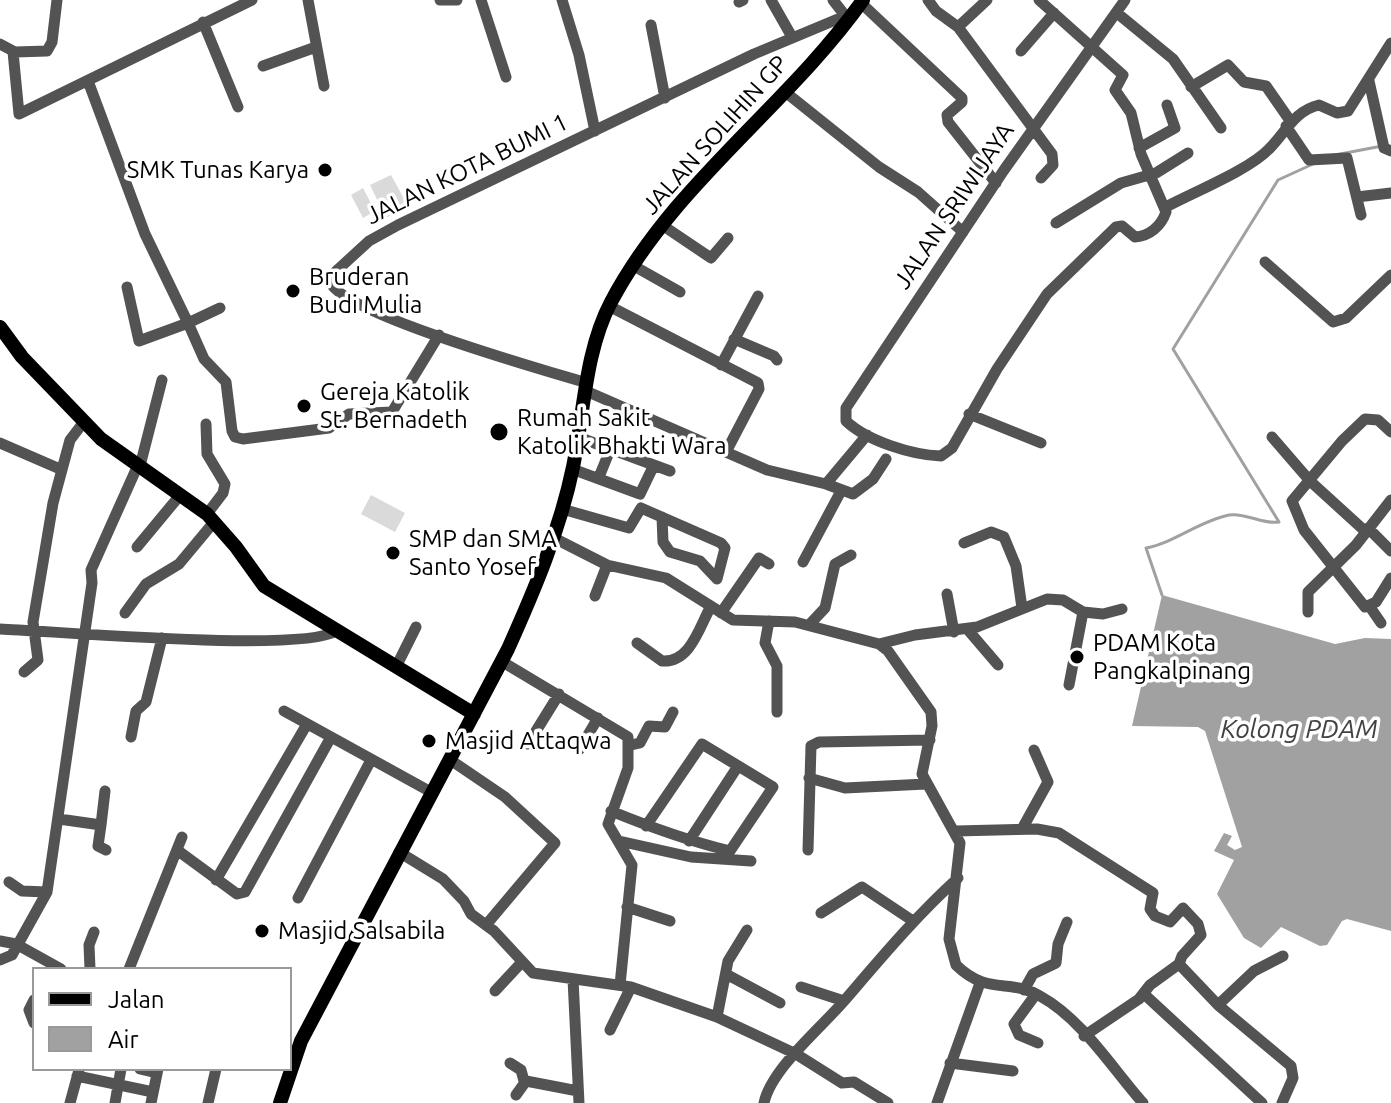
<!DOCTYPE html>
<style>
body{margin:0}
#map{position:relative;width:1391px;height:1103px;overflow:hidden;background:#fff;font-family:Ubuntu,sans-serif}
canvas{display:block}
.legend{position:absolute;left:32px;top:967px;width:260px;height:104px;box-sizing:border-box;background:#fff;border:2px solid #999;margin:0;padding:10px 14px;list-style:none;font-size:24px;color:#000}
.legend li{display:flex;align-items:center;gap:16px;height:40px}
.legend b{width:40px;border:2px solid #999}
</style>
<div id="map">
<canvas width="1391" height="1103"></canvas>
<ul class="legend">
<li><b style="height:10px;background:#000"></b>Jalan</li>
<li><b style="height:22px;background:#a1a1a1"></b>Air</li>
</ul>
</div>
<script>
const ctx = document.querySelector('canvas').getContext('2d');
ctx.lineJoin = 'round';
function fill(path, color) { ctx.fillStyle = color; ctx.fill(path, 'evenodd'); }
function strokePath(path, color, width, dash) { ctx.strokeStyle = color; ctx.lineWidth = width; ctx.lineCap = dash ? 'butt' : 'round'; ctx.setLineDash(dash || []); ctx.stroke(path); }
function label(font, color, halo, rows, align = 'center') {
  ctx.font = font + ' Ubuntu,sans-serif'; ctx.lineWidth = 7; ctx.setLineDash([]); ctx.textBaseline = 'middle'; ctx.strokeStyle = halo; ctx.fillStyle = color; for (const [text, x, y, turn = 0] of rows) {
    ctx.save(); ctx.translate(x, y); ctx.rotate((+turn || 0) * Math.PI / 180); ctx.textAlign = isNaN(turn) ? turn : align; if (halo) ctx.strokeText(text, 0, 0); ctx.fillText(text, 0, 0); ctx.restore();
  }
}
const green = new Path2D(`
 M391,175L408,206L386,218L370,185Z
 M363,188L375,211L363,218L351,195Z
 M371,495L405,513L395,532L361,514Z`);
const water = new Path2D(`
 M1162,595L1335,644L1365,638L1391,639V931L1347,919L1342,921L1327,945L1320,946L1281,927L1261,948L1244,938L1217,894L1234,860L1214,851L1224,833L1232,836L1227,845L1235,850L1242,847L1205,731L1198,727L1132,726Z`);
const stream = new Path2D(`
 M1335,155L1382,146
 M1162,595L1146,548C1174,543 1199,521 1229,515C1245,512 1263,525 1279,522L1173,349L1278,180L1313,164`);
const minor = new Path2D(`
 M308,0L324,86
 M440,0H457
 M481,0L506,77
 M562,0L579,55L595,131
 M771,0L792,37
 M833,0L847,18
 M928,0L936,11L958,27L1052,154L1053,165L1041,178
 M1039,0L1123,75L1115,90L1131,113L1141,154L1166,212C1161,226 1150,236 1135,237L1122,226L1116,227L1047,294L997,369L952,448L941,456C912,455 867,441 846,421V408L1004,170L1125,0
 M739,2L743,0
 M861,3L962,98V102L947,115L948,122L996,183
 M1117,13L1173,59L1221,128
 M203,22L238,107
 M651,25L665,98
 M958,27L987,0
 M0,44L15,52L47,51L52,42L57,0
 M1021,51L1054,13
 M13,52L19,114L252,0
 M263,66L316,47
 M88,81L145,234L188,323L139,341L127,287
 M1369,81L1384,148L1391,151
 M1191,87L1228,65L1244,82L1266,86L1291,122
 M784,91L879,167L918,192L963,232
 M1286,126L1309,160L1347,158L1361,215
 M1139,148L1175,128L1167,105
 M1357,197L1391,193
 M1166,207C1194,192 1249,170 1269,149C1286,132 1294,111 1319,105L1337,113L1348,111L1391,43
 M1056,223L1121,183L1156,173L1188,153
 M662,225L711,258L728,238
 M1265,262L1333,322L1346,318L1391,275
 M634,266L680,292
 M609,306L758,383L759,389L726,452
 M220,308L188,323L204,359L226,382L232,431L235,437L243,439L329,428L349,414L392,412L439,335
 M734,339L774,356L777,360
 M721,365L758,296
 M587,383C543,370 353,316 332,285L333,274L369,241L398,225L754,54L845,16
 M586,391L767,470L826,484L867,435
 M969,414L1041,443
 M206,424L207,454L225,484L223,493L207,514
 M1391,432L1378,420L1365,419L1342,441L1292,501L1304,530L1365,607L1376,602L1391,578
 M578,437L670,471
 M1272,437L1310,481L1366,532
 M0,443L60,469
 M140,466L162,380
 M572,469L640,494L654,465
 M599,477L610,450
 M826,484L853,494L873,479L886,459
 M562,509L629,528L641,508L721,543L725,548L717,579L700,561L670,552L663,542L662,517
 M1368,528L1391,551
 M552,537L607,565L666,578L733,620L795,622L879,644L888,651L931,712L932,726L922,774L960,843L949,939L956,965C988,996 1009,978 1040,996C1082,1019 1112,1068 1143,1103
 M964,543L991,532L1004,537L1016,566L1022,608
 M137,547L181,494
 M803,562L841,491
 M947,594L954,632
 M595,596L607,565
 M1370,607L1381,623
 M1083,612L1103,614L1122,609
 M1308,612V592L1356,545L1391,500
 M125,613L146,584L179,564L214,522
 M721,613L759,558L769,564
 M769,621L765,643L777,666V712
 M809,625L825,608L835,564L851,555
 M0,629C55,631 302,653 336,631
 M968,630L998,665
 M637,643L662,661C690,663 699,628 710,608
 M879,644L915,635L977,627L1047,599L1063,600L1083,612L1069,685
 M501,661L628,737V768L608,824L632,865L620,985
 M396,667L416,627
 M24,672L38,660L33,622L53,503L70,440L83,423
 M284,711L431,792
 M131,737L136,711L146,702L162,638
 M528,744L559,694
 M631,745L640,743L649,726L665,727L673,712
 M579,750L598,718
 M449,759L505,797L555,843L486,925
 M809,778L845,788L926,784
 M611,811C650,827 689,841 730,851L773,787L702,744L646,826
 M59,819L101,825L98,846L106,850
 M101,825L105,791
 M1022,829L1048,782L1034,750
 M956,831L1037,829L1059,833L1153,893L1150,909L1155,916L1170,922L1183,908L1198,924L1201,935L1182,956L1179,964
 M619,841L691,857L751,861
 M689,841L738,766
 M177,850L237,894L245,892L331,737
 M808,850L811,746L819,742L930,740
 M399,852L443,879L464,901L471,914L494,931L533,973L631,987L717,1017L796,1054L842,1083L854,1082L888,1103
 M216,880L307,724
 M9,882L22,891L47,892
 M298,898L371,760
 M627,907L670,921
 M821,913L862,887L913,921
 M0,941L16,944L61,969
 M0,960L12,955L47,892L92,583L91,570L138,465
 M90,969L89,945L94,932
 M129,969L182,837
 M726,974L780,1003
 M573,979L579,1103
 M801,987L844,1001
 M1024,990L1033,974L1056,963L1058,944L1067,922
 M495,991L522,962
 M1036,994L1014,1024L1019,1035L1038,1043
 M1144,994L1262,1103
 M34,1000L29,1010L34,1023
 M1218,1005L1254,971L1283,956
 M717,1017L728,961L747,930
 M610,1030L631,987
 M1084,1036L1139,999L1150,985L1179,964L1218,1005L1291,1066L1293,1078L1282,1103
 M510,1063L521,1070L524,1081
 M950,1063L1013,1071
 M140,1069L157,1073
 M77,1076L153,1092
 M516,1095L526,1081L578,1091
 M70,1103L79,1070
 M115,1103L121,1069
 M151,1103L158,1069
 M208,1103L216,1069
 M764,1103C771,1069 821,1028 844,1001C881,958 916,916 958,878
 M937,1103L980,983`);
const major = new Path2D(`
 M0,327L22,357L101,439L207,514L236,547L264,586L474,714
 M280,1103L301,1041L508,649C534,591 560,530 573,467C584,413 585,351 611,302C674,183 787,107 863,0`);
const markers = [
 [325,170,8,"#000"],
 [293,291,8,"#000"],
 [304,406,8,"#000"],
 [499,432,10,"#000"],
 [393,553,8,"#000"],
 [1077,657,8,"#000"],
 [429,741,8,"#000"],
 [262,931,8,"#000"]
];
const streetNames = [
 ["JALAN SOLIHIN GP",715,135,-48],
 ["JALAN KOTA BUMI 1",467,169,-26],
 ["JALAN SRIWIJAYA",954,206,-56]
];
const poiNames = [
 ["SMK Tunas Karya",309,170,"right"],
 ["Bruderan",309,277],
 ["Budi Mulia",309,305],
 ["Gereja Katolik",320,392],
 ["St. Bernadeth",320,420],
 ["Rumah Sakit",517,418],
 ["Katolik Bhakti Wara",517,446],
 ["SMP dan SMA",409,539],
 ["Santo Yosef",409,567],
 ["PDAM Kota",1093,643],
 ["Pangkalpinang",1093,671],
 ["Masjid Attaqwa",445,741],
 ["Masjid Salsabila",278,931]
];
const waterNames = [
 ["Kolong PDAM",1299,729]
];
fill(green, '#dadada');
fill(water, '#a1a1a1');
strokePath(stream, '#a1a1a1', 3);
strokePath(minor, '#535353', 11);
strokePath(major, '#000', 14);
for (const [x, y, r, color] of markers) { const dot = new Path2D(); dot.arc(x, y, r, 0, 2 * Math.PI); ctx.fillStyle = color; ctx.fill(dot); strokePath(dot, '#fff', 3); }
label('24px', '#000', '#fff', streetNames);
label('24px', '#000', '#fff', poiNames, 'left');
label('italic 26px', '#424242', '#fff', waterNames);
</script>
